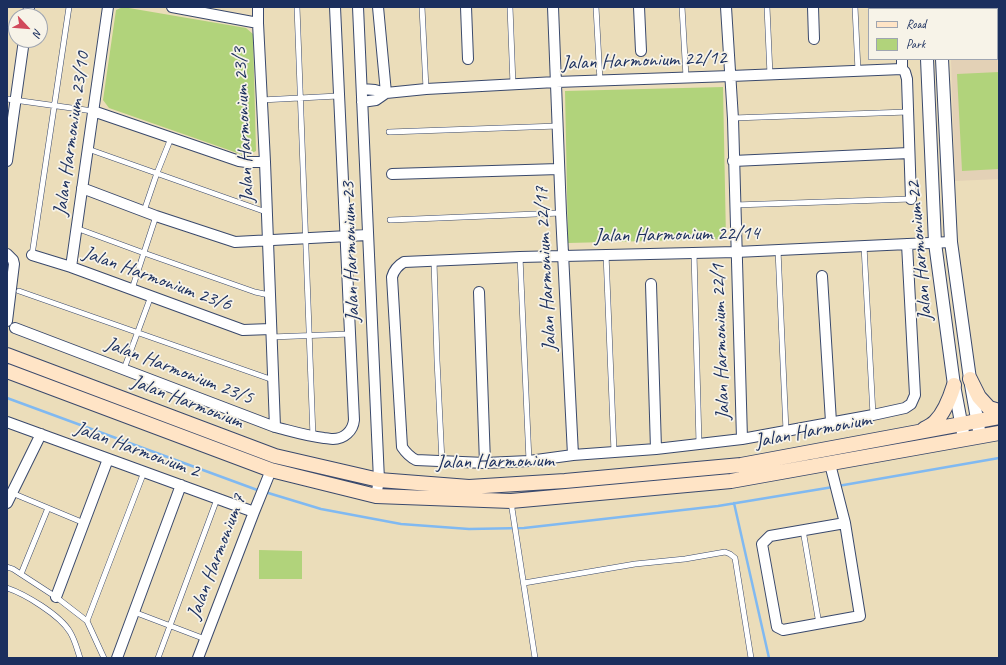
<!DOCTYPE html>
<style>
body{margin:0}
#map{position:relative;width:1006px;height:665px;overflow:hidden;background:#ebddba;font-family:Caveat,sans-serif}
canvas{display:block}
.frame{position:absolute;inset:0;border:8px solid #1b2f5e;pointer-events:none}
.legend{position:absolute;left:868px;top:8px;width:130px;height:52px;box-sizing:border-box;background:#f7f3e8;border:1px solid #9fa5b1;margin:0;padding:5px 7px;list-style:none;font-size:12px;color:#1b2f5e}
.legend li{display:flex;align-items:center;gap:8px;height:20px}
.legend b{width:20px;border:1px solid #9fa5b1}
.north{position:absolute;left:8px;top:8px;width:40px;height:40px;box-sizing:border-box;background:#f7f3e8;border:1px solid #9fa5b1;border-radius:50%;rotate:116deg;font-size:11px;font-weight:700;line-height:16px;text-align:center;color:#1b2f5e}
.north::after{content:'';display:block;margin:auto;width:14px;height:18px;background:#d1495b;clip-path:polygon(50% 0,100% 100%,50% 72%,0 100%)}
</style>
<div id="map">
<canvas width="1006" height="665"></canvas>
<div class="frame"></div>
<ul class="legend">
<li><b style="height:5px;background:#ffe4c6"></b>Road</li>
<li><b style="height:11px;background:#b1d37b"></b>Park</li>
</ul>
<div class="north">N</div>
</div>
<script>
const ctx = document.querySelector('canvas').getContext('2d');
ctx.lineJoin = 'round';
function fill(path, color) { ctx.fillStyle = color; ctx.fill(path, 'evenodd'); }
function strokePath(path, color, width, dash) { ctx.strokeStyle = color; ctx.lineWidth = width; ctx.lineCap = dash ? 'butt' : 'round'; ctx.setLineDash(dash || []); ctx.stroke(path); }
function label(font, color, halo, rows, align = 'center') {
  ctx.font = font + ' Caveat,sans-serif'; ctx.lineWidth = 3.5; ctx.setLineDash([]); ctx.textBaseline = 'middle'; ctx.strokeStyle = halo; ctx.fillStyle = color; for (const [text, x, y, turn = 0] of rows) {
    ctx.save(); ctx.translate(x, y); ctx.rotate((+turn || 0) * Math.PI / 180); ctx.textAlign = isNaN(turn) ? turn : align; if (halo) ctx.strokeText(text, 0, 0); ctx.fillText(text, 0, 0); ctx.restore();
  }
}
const built = new Path2D(`
 M950,7H999V179L955,181L951,59H997V9H950Z`);
const green = new Path2D(`
 M123,7L246,28L253,34L256,151L246,156L109,108L103,100L116,10Z
 M999,72V169L962,171L957,74Z
 M723,87L726,239L568,243L565,91Z
 M259,550L302,551V579H259Z`);
const stream = new Path2D(`
 M7,398L260,491
 M838,486L999,458
 M265,492L321,509L401,524L469,529L524,528L718,506L833,487
 M734,503L769,658`);
const service = new Path2D(`
 M297,7L313,437
 M422,7L426,89
 M510,7L513,85
 M596,7L600,81
 M682,7L686,77
 M767,7L770,75
 M855,7L858,71
 M974,7V9
 M7,99L93,111
 M261,100L338,96
 M733,118L908,112
 M389,132L558,126
 M88,149L266,212
 M735,205L911,199
 M144,211L157,173L171,138
 M390,220L561,213
 M76,228L144,253L255,292L269,295
 M864,246L873,415
 M778,250L786,431
 M694,253L699,444
 M606,254L614,452
 M32,255L69,7
 M520,257L529,461
 M434,261L437,360L442,462
 M132,289L156,216
 M19,291L273,380
 M271,337L350,334
 M124,369L151,296
 M12,493L84,523
 M511,502L535,658
 M803,530L819,624
 M7,567L13,569L56,597L87,621L104,658
 M21,574L48,508
 M524,583L635,564L685,559L725,552L730,554L735,558L751,658
 M7,588C25,594 60,615 70,632C75,640 77,649 80,658
 M134,612L205,639
 M87,621L144,472
 M158,658L217,499`);
const minor = new Path2D(`
 M172,7L258,23
 M258,7V23L265,162L275,427
 M358,7L379,480L376,496
 M378,7L386,93
 M466,7L468,59
 M553,7L561,213L573,455
 M639,7L641,51
 M726,7L733,119L742,439
 M813,7L814,39
 M899,7L900,9
 M28,16L29,7
 M902,59V69L905,72L907,79L911,199
 M362,89L375,90L386,93L426,89L556,82L731,76L902,69
 M362,102L376,100L386,93
 M93,111L239,161L246,162H265
 M7,161L24,40
 M733,161L909,153
 M392,174L559,169
 M82,188L156,216L235,242L367,235
 M907,244L915,395L911,404L905,408L873,415L742,439L656,449L573,455L529,461L485,463L416,460C410,457 406,453 402,447L392,277C394,270 397,266 404,262L520,257L736,252L951,242
 M7,254L13,260L14,264L7,321
 M32,255L71,267L243,330L271,329
 M71,267L108,7
 M822,276L831,422
 M651,284L656,449
 M479,292L485,463
 M15,328L275,427C291,431 307,436 324,438C326,438 330,439 333,439C344,439 353,431 354,420L335,7
 M7,422L254,512
 M830,464L845,523L860,616L783,630L777,627L762,544L770,536L845,523
 M7,503L41,434
 M56,597L108,459
 M117,658L181,485
 M198,658L254,512L271,470`);
const tertiary = new Path2D(`
 M925,7V9
 M940,7V9
 M927,59L935,243L954,385L963,433
 M942,59L951,242L970,379L980,436`);
const secondary = new Path2D(`
 M7,355L275,456L379,480L469,487L565,481L741,465L999,417
 M7,371L271,470L376,496L511,501L731,481L999,433
 M970,379L979,397L989,408L999,411
 M924,429C928,427 932,425 935,422C945,412 950,398 954,385`);
const streetNames = [
 ["Jalan Harmonium 22/12",644,61,-2],
 ["Jalan Harmonium 23/3",244,125,-93],
 ["Jalan Harmonium 23/10",72,134,-82],
 ["Jalan Harmonium 22/14",677,235,-1],
 ["Jalan Harmonium 22",920,251,-95],
 ["Jalan Harmonium 23",351,252,-92],
 ["Jalan Harmonium 22/17",546,269,-93],
 ["Jalan Harmonium 23/6",157,279,20],
 ["Jalan Harmonium 22/1",721,342,-92],
 ["Jalan Harmonium 23/5",179,371,21],
 ["Jalan Harmonium",187,402,21],
 ["Jalan Harmonium",813,431,-11],
 ["Jalan Harmonium 2",137,450,20],
 ["Jalan Harmonium",495,462,-1],
 ["Jalan Harmonium 7",217,557,-69]
];
fill(built, '#e3d1b6');
fill(green, '#b1d37b');
strokePath(stream, '#80b9f1', 2.5);
strokePath(service, '#3a496c', 6);
strokePath(minor, '#3a496c', 12);
strokePath(tertiary, '#3a496c', 14);
strokePath(secondary, '#3a496c', 16);
strokePath(service, '#fff', 5);
strokePath(minor, '#fff', 10);
strokePath(tertiary, '#fff', 12);
strokePath(secondary, '#ffe4c6', 14);
label('20px', '#1b2f5e', '#f7f3e8', streetNames);
</script>
